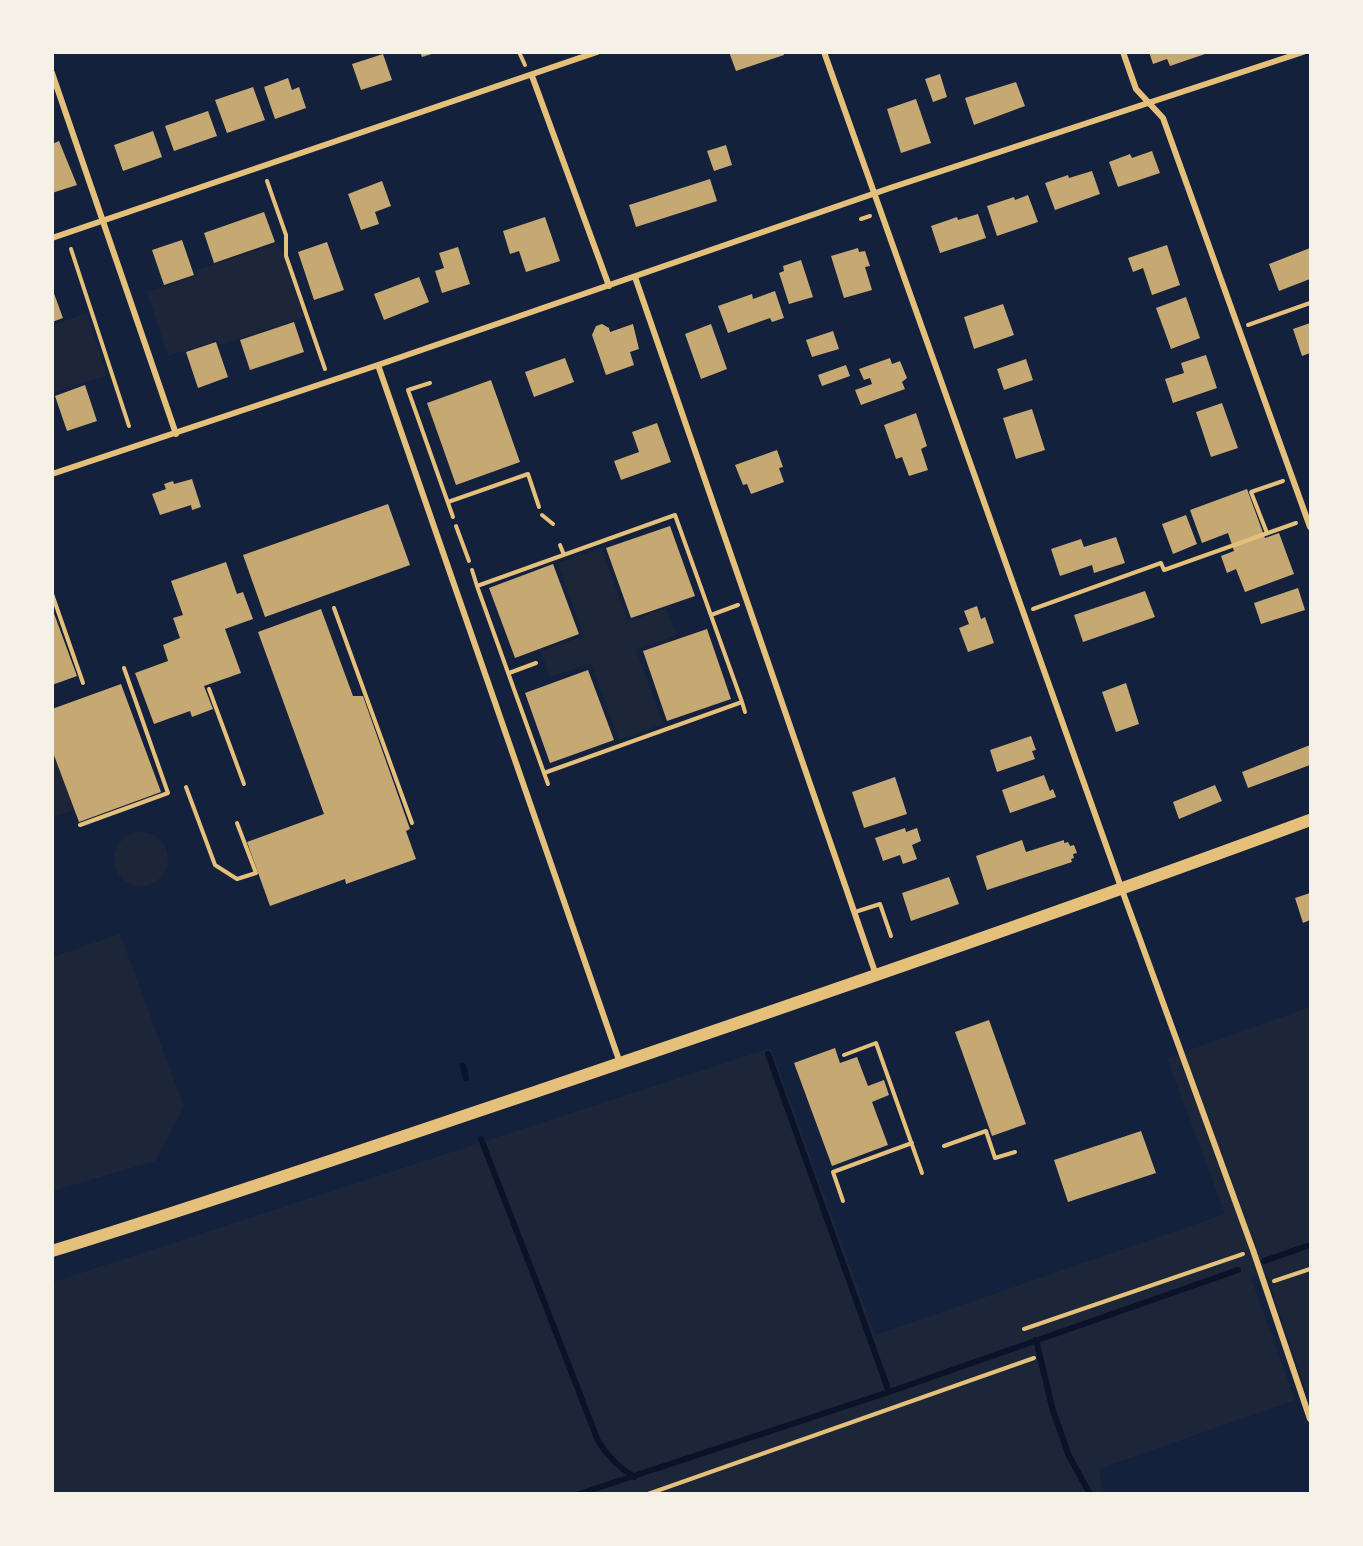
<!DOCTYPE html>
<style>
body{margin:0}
#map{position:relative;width:1363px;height:1546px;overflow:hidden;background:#14213d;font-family:Georgia,serif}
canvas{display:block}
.frame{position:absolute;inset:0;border:54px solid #f6f1e7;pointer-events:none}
</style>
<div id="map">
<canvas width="1363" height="1546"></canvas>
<div class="frame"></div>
</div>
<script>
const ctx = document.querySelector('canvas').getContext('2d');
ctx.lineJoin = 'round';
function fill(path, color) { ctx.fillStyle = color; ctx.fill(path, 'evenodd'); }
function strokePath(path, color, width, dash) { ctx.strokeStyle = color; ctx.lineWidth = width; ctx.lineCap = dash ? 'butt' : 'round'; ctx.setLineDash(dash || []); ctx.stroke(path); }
const green = new Path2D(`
 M279,243L304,317L220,345L218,340L168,356L147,292L198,275L197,270Z
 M87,313L107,375L53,393V325Z
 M601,548L628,622L666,608L676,635L636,649L663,724L619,740L591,663L550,677L541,651L584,636L558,563Z
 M52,750L74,810L53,817H52Z
 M114 859a27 27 0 1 1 54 0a27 27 0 1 1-54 0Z
 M120,934L184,1107L155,1161L53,1191V957Z
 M1310,1007V1403L1266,1273L1251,1278L1295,1400L1099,1469L1104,1493L53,1494V1282L771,1048L875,1335L1225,1214L1167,1058Z`);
const stream = new Path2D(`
 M768,1054L889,1392
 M463,1066L466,1078
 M481,1139L598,1441C608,1457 618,1467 634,1477
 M1264,1261L1310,1245
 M1036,1340L1053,1411L1069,1456L1090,1494
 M579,1494L889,1392L1238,1270`);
const building = new Path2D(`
 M420,52H435V53L422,57Z
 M729,52H783L784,55L736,71Z
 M1149,52H1208V53L1170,66L1167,59L1153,64Z
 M383,54L392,80L361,90L352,64Z
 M940,74L947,97L933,102L925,79Z
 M288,78L292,90L299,87L306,108L275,119L264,87Z
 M1016,82L1025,106L974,125L965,98Z
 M253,87L265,120L227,133L215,100Z
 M916,99L931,143L901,153L887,109Z
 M208,111L217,136L174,151L165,126Z
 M153,131L162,157L123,171L114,145Z
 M59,141L77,185L52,193V144Z
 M726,145L732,165L714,171L707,151Z
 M1152,151L1160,173L1118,187L1109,162L1130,154L1132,158Z
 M1092,171L1100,194L1055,210L1045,183L1068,175L1069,178Z
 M710,179L717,201L636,227L629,205Z
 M382,181L391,206L375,212L379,224L361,230L348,194Z
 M1028,195L1038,222L997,236L987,206L1014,197L1015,200Z
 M264,212L275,242L214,263L204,233Z
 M978,214L986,238L940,253L931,226L957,217L958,220Z
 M545,217L560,261L526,272L519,251L510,254L503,231Z
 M182,240L194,275L164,285L152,250Z
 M327,242L344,290L314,300L298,252Z
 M1167,245L1180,285L1152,295L1143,268L1133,272L1128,258Z
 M458,247L470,284L442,293L435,271L444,268L439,253Z
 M858,248L859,252L865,251L870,266L865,267L872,290L844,298L831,256Z
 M1310,248V279L1279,291L1269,264Z
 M801,260L813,297L789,304L779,273L784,271L783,266Z
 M419,277L429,302L384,320L374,294Z
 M52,288L63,318L52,322Z
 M775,291L784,318L772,322L770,318L728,333L718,306L752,294L753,299Z
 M1186,297L1200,338L1171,349L1156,308Z
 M1003,304L1014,335L974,349L964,317Z
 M294,322L304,352L250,370L240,340Z
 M1310,323V353L1302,356L1293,329Z
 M602,324L609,328L610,332L633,324L639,349L630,352L634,365L606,375L592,335L596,326Z
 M711,324L727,369L701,379L685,334Z
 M833,331L839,349L812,357L806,340Z
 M216,342L228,377L198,388L186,352Z
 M1206,355L1217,388L1173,403L1165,379L1184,373L1181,363Z
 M565,358L574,382L534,397L525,372Z
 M890,358L892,364L900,361L907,378L902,382L905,389L861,405L855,390L872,384L870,378L864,380L859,369Z
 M1026,359L1033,380L1004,390L997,369Z
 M846,365L850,376L822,386L818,375Z
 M491,380L520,462L456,485L427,403Z
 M85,385L97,421L67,431L55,396Z
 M1222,403L1238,448L1211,457L1196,412Z
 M1032,409L1045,450L1016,459L1003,418Z
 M916,413L927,446L921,449L928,470L909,476L902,457L896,459L884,425Z
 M657,423L671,462L621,480L614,461L639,452L632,432Z
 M777,450L783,467L779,468L784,482L751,494L747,484L743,485L735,465Z
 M192,479L201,507L192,510L191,505L160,515L152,494L166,489L164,484L173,481L174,484Z
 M1247,489L1265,538L1279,533L1294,574L1245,592L1236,569L1227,573L1221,556L1234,551L1228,533L1202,543L1190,510Z
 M388,504L410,565L265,617L243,555Z
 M1186,515L1197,544L1173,554L1162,524Z
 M670,526L695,596L631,618L606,548Z
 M1116,537L1125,563L1094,573L1092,565L1060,576L1051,549L1081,539L1084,547Z
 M226,562L237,594L243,592L253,619L225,629L241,673L204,686L213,709L192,717L190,711L154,724L135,673L168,661L163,645L180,638L173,618L183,615L171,581Z
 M553,564L579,634L515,658L489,588Z
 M1298,588L1305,610L1261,624L1254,603Z
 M1145,591L1155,617L1083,642L1074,615Z
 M977,606L981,619L985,617L994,643L968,652L959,628L969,624L964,611Z
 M52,608L77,676L52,685Z
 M321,609L353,696H363L410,829L406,831L416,859L346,884L345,879L270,906L247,842L324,814L258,632Z
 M707,629L731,699L667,721L643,651Z
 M588,670L614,740L550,763L525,693Z
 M1126,683L1139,724L1116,732L1102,692Z
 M121,684L161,792L79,822L52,750V709Z
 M1031,736L1036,750L1032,751L1035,759L997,772L990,750Z
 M1310,745V765L1248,788L1242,772Z
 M1044,775L1050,791L1053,789L1056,797L1010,813L1002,790Z
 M895,777L907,814L864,828L852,792Z
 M1215,785L1222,801L1179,819L1173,802Z
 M905,828L906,832L917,828L921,841L912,845L917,859L903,864L900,855L883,861L875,838Z
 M1022,840L1026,852L1064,840V843L1068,842L1070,846L1074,845L1077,853L1073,854L1074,858L1071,859L1072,862L987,890L976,856Z
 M949,877L959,904L911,921L902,893Z
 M1310,893V920L1303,923L1295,898Z
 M989,1020L1026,1124L992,1136L955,1032Z
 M835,1048L840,1063L857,1057L868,1086L884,1080L889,1095L872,1102L888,1145L832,1166L794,1063Z
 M1141,1131L1156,1173L1068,1202L1054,1160Z`);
const path = new Path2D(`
 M519,52L525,65
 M267,181L286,235V256L325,369
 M861,219L870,216
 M71,249L129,426
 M1248,325L1310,303
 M430,383L408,390L453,517
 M448,502L528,474L539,507
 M542,515L553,524
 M675,515L742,702L544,773L477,586Z
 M456,526L469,561
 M1267,533L1251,492L1283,481
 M560,545L564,555
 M472,570L477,586
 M52,594L83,683
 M334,608L412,823
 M1033,609L1161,563L1164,570L1296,523
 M711,615L738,605
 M509,673L536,663
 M209,689L244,784
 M742,702L745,712
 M544,773L548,784
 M186,787L215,865L237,879L256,873L237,823
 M80,825L168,793L124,668
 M844,1055L876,1043L922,1173
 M944,1146L986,1131L995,1158L1015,1152
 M843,1201L833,1172L912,1143
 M1274,1281L1310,1269
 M1024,1329L1243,1254
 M648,1494L1034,1358`);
const service = new Path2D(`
 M855,912L880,904L891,936`);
const minor = new Path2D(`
 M824,52L1122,890L1253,1250L1310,1419
 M1123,52L1136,89L1163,118L1310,527
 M52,73L176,434
 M532,76L609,286
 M52,238L597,52
 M635,277L876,975
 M378,365L620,1063
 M52,474L378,365L893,187L1303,52`);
const primary = new Path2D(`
 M52,1251C214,1201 374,1146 535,1092C795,1004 1053,915 1310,820`);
fill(green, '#1d2539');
strokePath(stream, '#0b132b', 6);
fill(building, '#c6a872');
strokePath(path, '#e5c07b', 4);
strokePath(service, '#e5c07b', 4);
strokePath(minor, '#e5c07b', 6);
strokePath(primary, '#e5c07b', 12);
</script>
